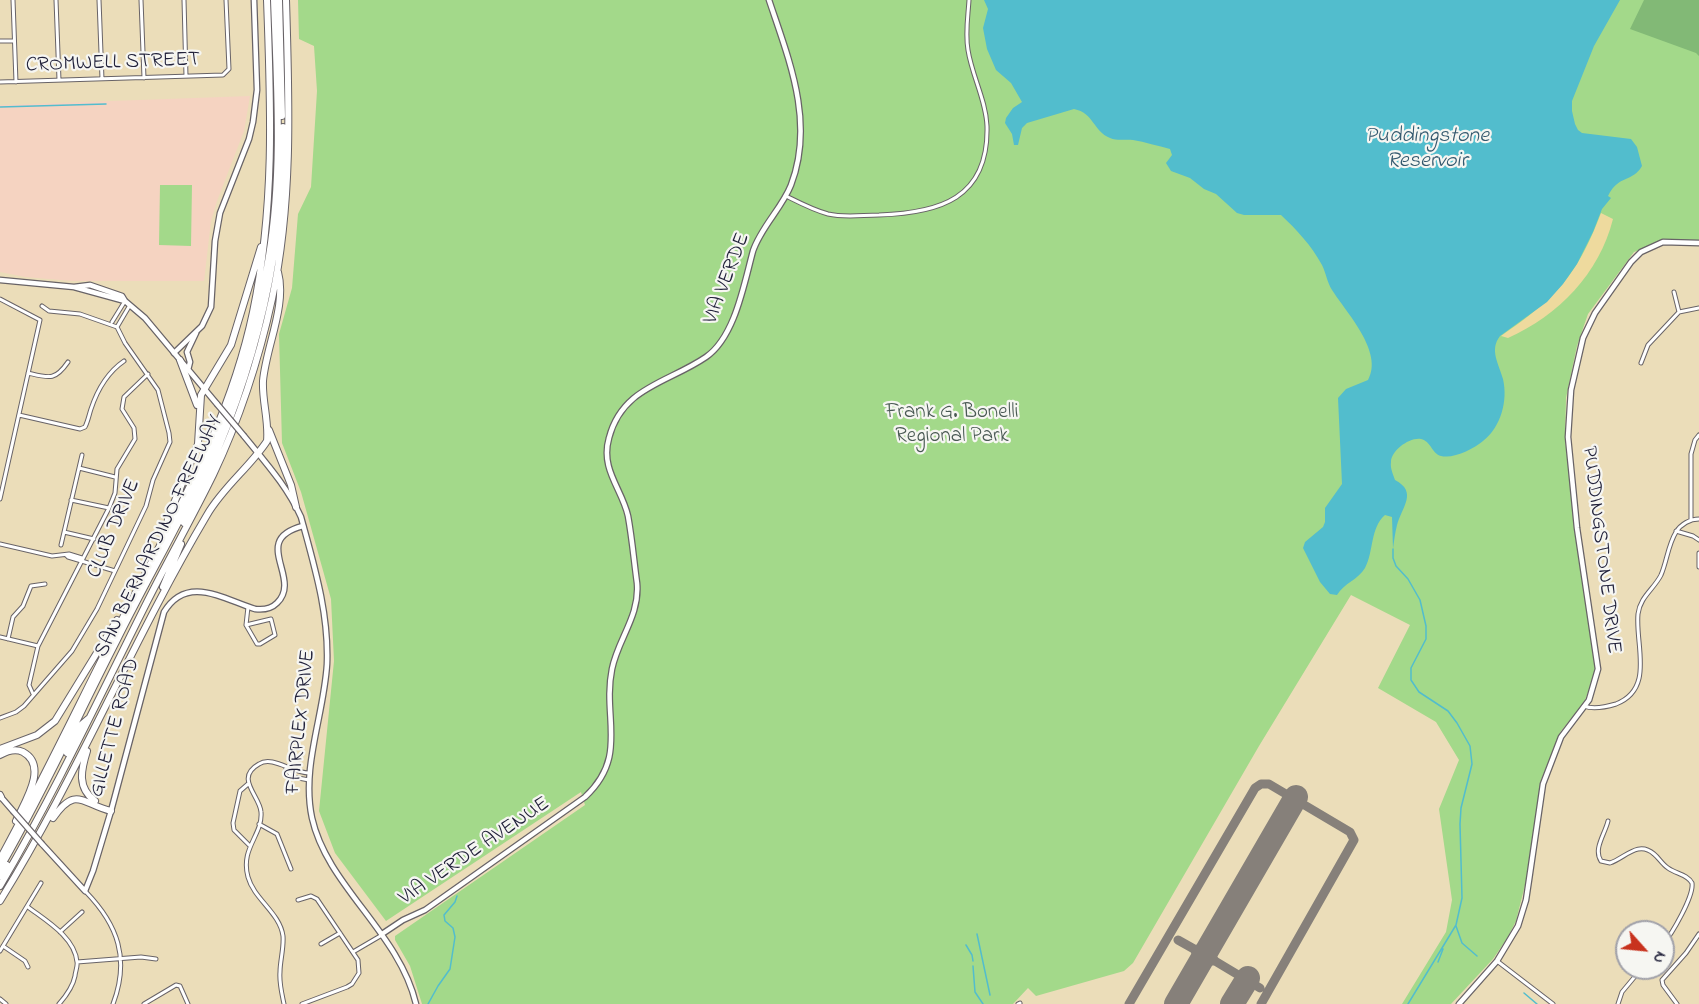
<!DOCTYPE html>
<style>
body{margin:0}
#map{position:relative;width:1699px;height:1004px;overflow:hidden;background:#ebddb9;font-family:"Indie Flower",sans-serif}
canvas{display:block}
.north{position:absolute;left:1615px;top:920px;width:60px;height:60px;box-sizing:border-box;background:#f6f6f2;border:2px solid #a1a1a9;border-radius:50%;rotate:117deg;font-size:16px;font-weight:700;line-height:24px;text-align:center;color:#22223b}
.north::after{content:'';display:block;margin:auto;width:21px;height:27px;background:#c8321e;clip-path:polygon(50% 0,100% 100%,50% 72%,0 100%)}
</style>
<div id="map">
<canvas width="1699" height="1004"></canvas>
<div class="north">N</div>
</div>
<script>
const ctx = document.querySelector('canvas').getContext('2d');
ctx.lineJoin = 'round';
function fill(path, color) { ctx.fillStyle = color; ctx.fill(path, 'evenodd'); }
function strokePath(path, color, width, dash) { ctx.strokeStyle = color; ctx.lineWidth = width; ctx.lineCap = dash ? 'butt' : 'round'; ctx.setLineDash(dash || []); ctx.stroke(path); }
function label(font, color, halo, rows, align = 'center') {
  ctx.font = font + ' "Indie Flower",sans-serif'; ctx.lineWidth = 4.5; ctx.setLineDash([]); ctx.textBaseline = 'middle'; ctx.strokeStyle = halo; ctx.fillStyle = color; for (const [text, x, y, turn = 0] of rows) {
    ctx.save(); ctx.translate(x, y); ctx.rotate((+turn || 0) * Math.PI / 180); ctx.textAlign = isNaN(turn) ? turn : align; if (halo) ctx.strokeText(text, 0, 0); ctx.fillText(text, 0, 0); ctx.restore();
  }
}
const built = new Path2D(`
 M250,96L244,131L217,201L211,221L204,281H73L25,277L0,272V105Z`);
const green = new Path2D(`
 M298,0H1699V243L1663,242L1634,252L1588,314L1577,346L1566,398L1565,440L1596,671L1584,703L1561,731L1541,780L1527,877L1516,921L1508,937L1493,959L1451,1004H1402L1446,932L1452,900L1439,809L1459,760L1436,722L1378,688L1410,625L1351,595L1259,746L1133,963L1124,971L1036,996L1028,988L1013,1004H422L410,966L395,940V936L585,805L581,792L386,921L335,853L319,811L334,661L331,599L301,492L282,443L279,334L292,288L298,214L311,187L317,91L314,46L299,39Z
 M160,185H192L191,246L159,245Z`);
const forest = new Path2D(`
 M1644,0H1699V56L1696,53L1630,29Z`);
const sand = new Path2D(`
 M1601,213L1613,219C1599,274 1559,315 1508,338L1501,336C1556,298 1577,276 1601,213Z`);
const water = new Path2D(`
 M984,0H1620L1594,46L1572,101V111L1575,124L1578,130L1582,133L1631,139L1637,147L1642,166C1632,183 1619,174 1608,196L1611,198L1602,209L1593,232L1577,264L1563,284L1547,302L1500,336C1489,350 1499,364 1503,379C1508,401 1501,427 1483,441C1473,449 1454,459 1441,456C1432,454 1431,441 1421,439C1409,437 1391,451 1391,462C1390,468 1393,474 1395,480C1418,492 1402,507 1397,525C1395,533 1394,541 1393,549L1392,517L1385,515C1370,528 1374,551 1365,568C1358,580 1344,583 1337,595L1330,594L1320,582L1303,548L1305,542L1323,527L1325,522V508L1342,484L1338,398L1346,389L1368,380C1384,352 1346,312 1332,290C1327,282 1326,273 1322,265C1311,245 1297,230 1281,215H1244L1237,213L1216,194L1204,189L1190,178L1171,171L1166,163L1172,155L1170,149C1158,146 1145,142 1133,140C1125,139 1117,141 1110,138C1093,131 1094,113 1074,109L1027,123L1022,128L1018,145H1014L1012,134L1005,123L1006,118L1013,108L1022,102L1011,83L996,70L987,49L983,28L988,9Z`);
const stream = new Path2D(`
 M0,107L106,104
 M1393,549V558L1396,566L1408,579L1420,600L1426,626V639L1411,668V680L1419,692L1448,711L1457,723L1470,746L1472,764L1461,808L1460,824L1462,898L1456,925L1408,1004
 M1456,926L1462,943L1477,956
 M977,934L990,995
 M966,945L972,955L973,961
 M1438,962L1443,949
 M973,966L975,992L983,1004
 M1524,993L1537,1004
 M428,1004L438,986L450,969L455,937L453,928L445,921L444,915L455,902L457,896`);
const taxiway = new Path2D(`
 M1178,940L1194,949
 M1209,946L1210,955L1215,961H1205L1198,965V956L1194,949L1203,950Z
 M1215,961L1260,988
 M1129,1004L1255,788L1261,784H1269L1350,832L1354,840L1261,1004`);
const runway = new Path2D(`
 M1176,1004L1296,797
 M1232,1004L1248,978`);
const minor = new Path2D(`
 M13,0L16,82
 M56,0L59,80
 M99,0L102,79
 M141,0L144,78
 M184,0L186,76
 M0,41H13
 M0,82L223,75L229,69L226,0
 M786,196C800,203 813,210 828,214C845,218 862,215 879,215C939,213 989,199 987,126C986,100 972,76 968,50C965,33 968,17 969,0
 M1674,292L1679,312
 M0,299L40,320L0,499
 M112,322L125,301
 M117,327L130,305
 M1641,363L1648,345L1679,312L1699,308
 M28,373C49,378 55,381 68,362
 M19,415L80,429L85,427C88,421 89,415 91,409C97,391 108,372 124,361
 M79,468L115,477
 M71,500L109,508
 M1691,519V454L1695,440L1699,435
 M1676,531L1693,536L1699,540
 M64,532L94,539
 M0,544L52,556L69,554L82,558L83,561
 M61,545L82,455
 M1699,553V567
 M66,555L68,557L115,571
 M246,625L271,619L275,635L260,644H257L246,625L248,607
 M0,637L38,646
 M8,639L13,617L23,606L31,586L45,584
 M33,694L29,685L38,646L109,508L115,493L117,469L135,439L134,428L122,409L124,397L148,374
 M1584,706C1594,710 1606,707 1616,704C1655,689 1635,645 1638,614C1640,597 1654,589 1661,575C1667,561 1668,545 1676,532C1681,524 1690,519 1699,519
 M0,718L16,712L24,706L72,651L97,609L146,506L153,480L170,442L169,433L158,390L125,343L117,327L80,314L49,311L42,306
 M286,769L293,777L309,780
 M248,784L240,791L233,823L234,830L249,845
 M1608,821C1605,834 1593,849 1601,861L1610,863C1625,858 1638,840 1654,854C1659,858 1662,864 1668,868C1676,874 1687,874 1692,883C1694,896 1672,934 1663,944
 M259,824L277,834L291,869
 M86,892C118,925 130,959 113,1004
 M298,900L311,896L317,899L358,960L359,973L352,984L347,987L302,1004
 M28,907C45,920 75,937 77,962C78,966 75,972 75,976C73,986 66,996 59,1004
 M60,932L82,912
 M321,944L340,933
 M3,946L25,961L28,967
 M0,951L41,883
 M353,952L382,935
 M1497,961L1553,1004
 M77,962L141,957L156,959
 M0,999L6,1004
 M144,1004L176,985L180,986L188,1004
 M284,1004C282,994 279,983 280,972C280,961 284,948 283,936C280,913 254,899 248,877C240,848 263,835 261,812C260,796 234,778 259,764C273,755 293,774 310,773
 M1018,1004L1020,1003
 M1618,1004L1622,992L1642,968
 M1677,1004L1663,985L1662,980L1686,953L1699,934`);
const tertiary = new Path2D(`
 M174,353L202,326L211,307L215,241L220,213L249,139L253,122L257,90L254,0
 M0,796L13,811
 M42,844L85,891L93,871L111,811L164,612C187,574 223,599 255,609C263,610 271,609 277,603C303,578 249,540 303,526
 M1459,1004L1497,961L1518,926L1526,900L1529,880L1543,784L1561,737L1589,700L1598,669L1577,528L1568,437L1571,390L1583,338L1595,313L1631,262L1641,252L1663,242L1699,243`);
const secondary = new Path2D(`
 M0,280L74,287L125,301
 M74,287L90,285L122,296L125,301L145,318L217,404
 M188,370L190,362L187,352L196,333
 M244,436C265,462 287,486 301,517C314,565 329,613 327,664C324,715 301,767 312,818C327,886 399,932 416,1004
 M382,934L403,920L425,910L585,797C629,756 602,718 612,669C618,639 640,616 637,583C634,561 632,538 628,516C622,489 600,469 609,438C622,387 668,383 706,357C735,337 744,284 753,251C761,227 782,208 791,185C815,122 789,60 769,0`);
const motorway = new Path2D(`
 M279,0L282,116
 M180,360L197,405
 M269,430L291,485L296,507
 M184,523C247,399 285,266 283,127
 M167,529L168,518L198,444L201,395L231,345L261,247
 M163,587L181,544
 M0,749L37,735L55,721L117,620
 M87,751C81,770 77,788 95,801
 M67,753L81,725L88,719
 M0,755C7,751 15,748 23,752C49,766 24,803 16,821
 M0,795L1,797
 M53,818C76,785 82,804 111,811
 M0,859C46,775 86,689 130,604C179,507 230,421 253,312C275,207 271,107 267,0
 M0,868C43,794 78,716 117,640C148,577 184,517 212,453C240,390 258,324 269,256C283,171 277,86 274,0
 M0,876L7,865
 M0,886C54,794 99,698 147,602C168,560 192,518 213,475C239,420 259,359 272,299C293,201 289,100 286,0
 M0,901C77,777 132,641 207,515C223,487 250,467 267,441C269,421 262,401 263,381C266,347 287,305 278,272`);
const tertiaryBridge = new Path2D(`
 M13,811L42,844`);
const secondaryBridge = new Path2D(`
 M217,404L244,436`);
const streetNames = [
 ["CROMWELL STREET",113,64,-2],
 ["VIA VERDE",728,279,-69],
 ["CLUB DRIVE",115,529,-67],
 ["SAN BERNARDINO FREEWAY",160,537,-64],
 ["PUDDINGSTONE DRIVE",1600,550,83],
 ["FAIRPLEX DRIVE",302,722,-84],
 ["GILLETTE ROAD",116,728,-75],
 ["VIA VERDE AVENUE",475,852,-34]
];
const parkNames = [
 ["Frank G. Bonelli",952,414],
 ["Regional Park",952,438]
];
const waterNames = [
 ["Puddingstone",1427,137],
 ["Reservoir",1427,162]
];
fill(built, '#f5d3c1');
fill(green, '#a3d98a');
fill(forest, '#82b976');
fill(sand, '#eeda9e');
fill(water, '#52bdcd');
strokePath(stream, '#52bdcd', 1.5);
strokePath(taxiway, '#86807a', 9);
strokePath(runway, '#86807a', 24);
strokePath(minor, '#686367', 5);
strokePath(tertiary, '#686367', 7);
strokePath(secondary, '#686367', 7);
strokePath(motorway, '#686367', 8);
strokePath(minor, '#fff', 3);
strokePath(tertiary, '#fff', 4.5);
strokePath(secondary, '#fff', 4.5);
strokePath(motorway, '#fff', 6);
strokePath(tertiaryBridge, '#686367', 7, []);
strokePath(secondaryBridge, '#686367', 7, []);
strokePath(tertiaryBridge, '#fff', 4.5);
strokePath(secondaryBridge, '#fff', 4.5);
label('21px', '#22223b', '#f6f6f2', streetNames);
label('21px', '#495953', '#f6f6f2', parkNames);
label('italic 22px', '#33586e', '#f6f6f2', waterNames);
</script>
